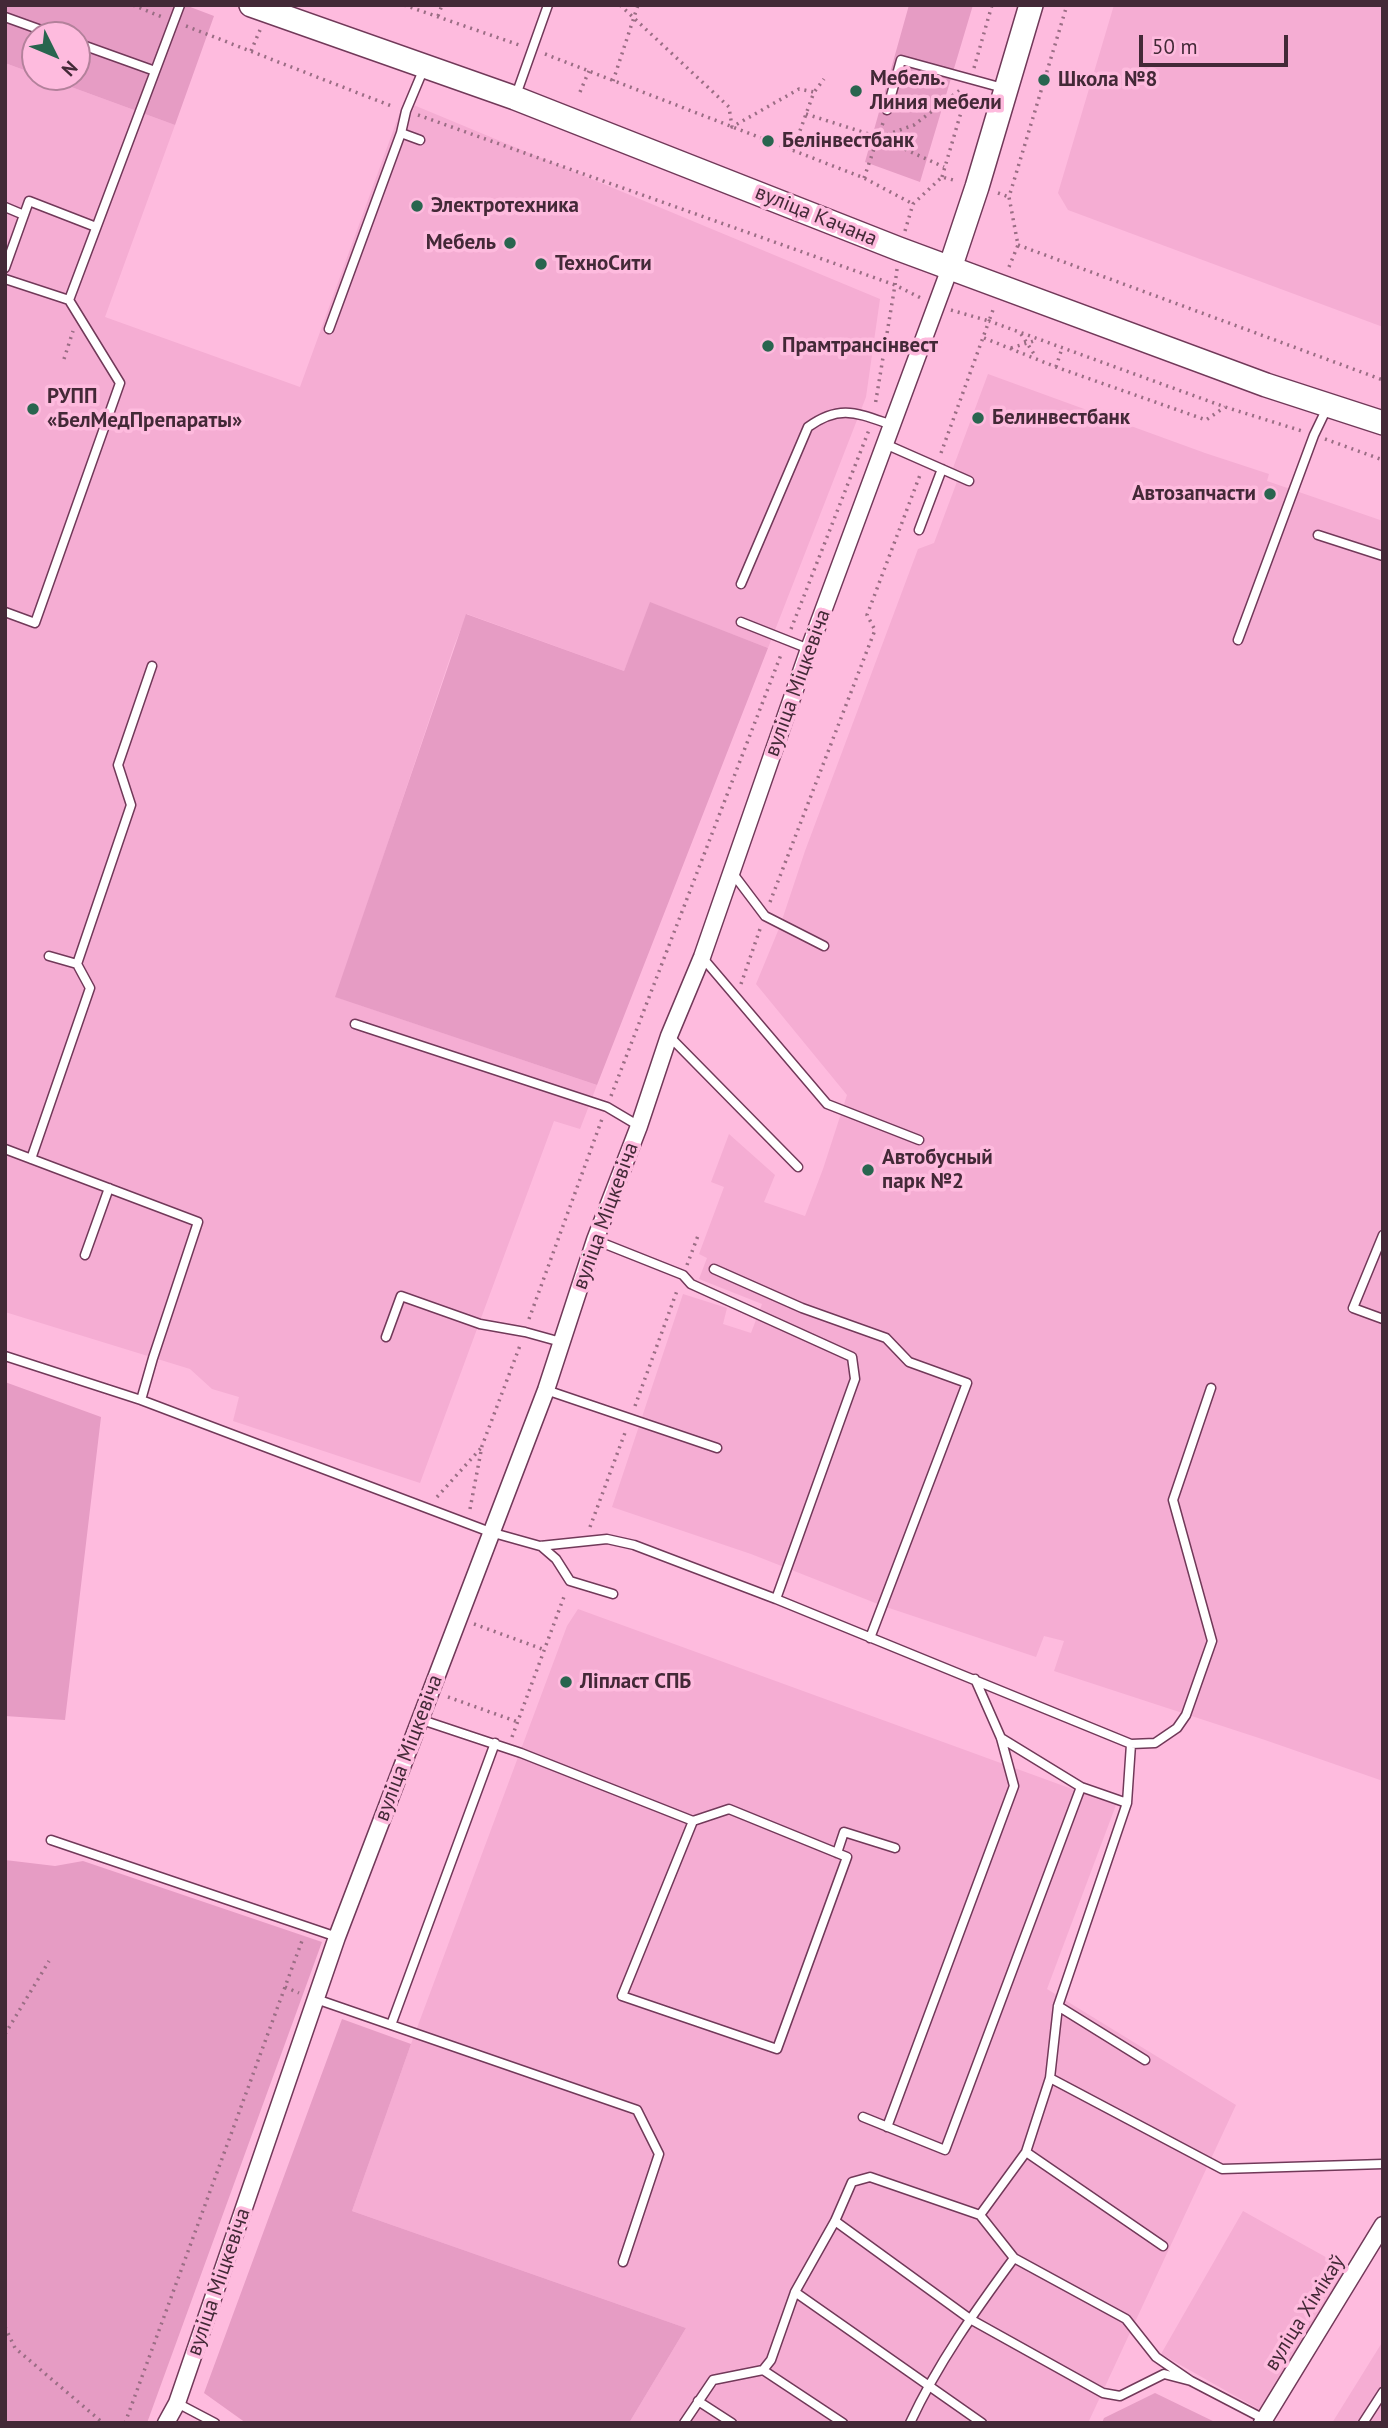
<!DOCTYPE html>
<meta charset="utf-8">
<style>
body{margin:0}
#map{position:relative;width:1388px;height:2428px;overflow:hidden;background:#febbde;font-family:"PT Sans",sans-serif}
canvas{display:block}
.frame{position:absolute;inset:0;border:7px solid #432937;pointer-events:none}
.north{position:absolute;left:21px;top:21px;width:70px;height:70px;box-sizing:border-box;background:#febbde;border:2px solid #b3819b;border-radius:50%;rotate:133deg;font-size:19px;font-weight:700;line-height:28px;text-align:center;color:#432937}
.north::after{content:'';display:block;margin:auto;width:24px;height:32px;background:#29654f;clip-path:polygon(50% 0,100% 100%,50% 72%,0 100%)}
.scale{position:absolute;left:1139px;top:35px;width:149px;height:32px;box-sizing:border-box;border:4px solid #432937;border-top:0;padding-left:9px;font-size:21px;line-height:24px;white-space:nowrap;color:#432937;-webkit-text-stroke:5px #febbde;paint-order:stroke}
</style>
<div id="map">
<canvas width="1388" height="2428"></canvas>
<div class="frame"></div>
<div class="north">N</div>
<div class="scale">50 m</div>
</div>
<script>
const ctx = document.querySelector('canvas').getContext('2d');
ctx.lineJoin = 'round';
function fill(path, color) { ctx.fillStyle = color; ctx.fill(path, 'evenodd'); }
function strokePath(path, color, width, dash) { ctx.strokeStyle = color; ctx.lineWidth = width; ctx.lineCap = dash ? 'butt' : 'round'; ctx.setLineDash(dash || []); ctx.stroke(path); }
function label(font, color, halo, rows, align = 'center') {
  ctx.font = font + ' "PT Sans",sans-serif'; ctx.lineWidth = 7; ctx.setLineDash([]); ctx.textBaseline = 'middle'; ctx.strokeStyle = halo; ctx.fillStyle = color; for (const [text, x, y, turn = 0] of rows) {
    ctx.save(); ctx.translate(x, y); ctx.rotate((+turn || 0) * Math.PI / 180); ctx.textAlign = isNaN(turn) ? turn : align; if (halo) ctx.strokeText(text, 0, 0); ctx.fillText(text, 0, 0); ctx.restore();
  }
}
const built = new Path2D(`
 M1114,5H1383V327L1068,210L1058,193Z
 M5,63L35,74V77H44L175,125L105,317L300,387L404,101L880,299L866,397L768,648L651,603L624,671L467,614L454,646L336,997L597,1085L580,1129L554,1121L420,1483L233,1421L239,1397L212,1389L190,1369L5,1312Z
 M988,374L1205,453L1269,474L1267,481L1383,521V1781L1265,1740L1054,1671L1064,1641L1044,1636L1036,1657L883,1606L751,1554L612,1507L683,1294L727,1308L723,1324L751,1333L762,1304L699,1279L707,1258L699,1254L724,1187L711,1182L729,1134L775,1175L764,1202L805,1216L823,1169L847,1095L756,984L780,926L805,851L918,549L934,543L961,471L953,468Z
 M578,1609L1116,1805L1047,1989L1236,2105L1088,2423H629L686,2328L352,2211L411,2044L567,1626Z
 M1243,2211L1349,2270L1260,2410L1161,2354Z
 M1383,2341V2423H1332Z`);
const green = new Path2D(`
 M5,5H185L214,16L175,125L44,77H77V35H35V74L5,63Z
 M909,5H973L920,182L865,162Z
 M650,602L768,648L597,1085L335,997L466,614L624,671Z
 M5,1382L101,1417L65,1720L5,1716Z
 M5,1860L55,1866L83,1861L322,1942L147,2423H5Z
 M342,2019L411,2044L352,2211L686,2328L629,2423H246L204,2393Z
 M1155,2393L1217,2423H1102L1104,2418Z`);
const path = new Path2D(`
 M133,5L162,17
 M404,5L522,46
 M620,5L729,107L732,127L799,89L814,92L793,150
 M438,16L442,5
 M186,26L394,107
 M251,51L260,30
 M545,54L864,178L913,204
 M974,68L992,5
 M613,81L638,5
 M815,91L824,79
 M580,92L589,71
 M806,114L878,137L944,167
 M418,115L895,285L875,406
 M880,137L914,125L960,90
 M942,177L967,92
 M864,178L884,120
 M998,193L1009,197
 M905,231L913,204L942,177L957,181
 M1018,245L1383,380
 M1009,267L1018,245L1009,197L1067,5
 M897,269L895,285L921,298
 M951,310L989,321L994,307
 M1021,334L1036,357
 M984,338L1056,367L1206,420L1225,407
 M1011,348L1037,340
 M64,359L73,331
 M1056,367L1062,348
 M1325,439L1383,460
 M941,453L989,321L1225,407L1302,431
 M791,629L869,430
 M770,902L875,630L867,615L920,475
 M741,984L760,929
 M611,1096L782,652
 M687,1265L699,1233
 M529,1319L602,1119
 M635,1406L678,1288
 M437,1497L481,1448
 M470,1509L482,1446L521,1343
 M590,1527L626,1430
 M474,1624L545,1650
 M448,1697L518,1722
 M512,1737L565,1594
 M285,1987L299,1993
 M5,2034L49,1961
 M5,2327L15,2348L103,2423
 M125,2423L303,1938`);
const service = new Path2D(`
 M5,17L55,35
 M77,43L155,71
 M516,95L548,5
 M887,110L901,60L1003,88
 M401,133L420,140
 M5,207L24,215
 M5,268L29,201L96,227
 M5,279L69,300L120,383L35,623L5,612
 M69,300L180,5
 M329,329L401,133L406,111L424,68
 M885,444L969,481
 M919,530L942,469
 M1318,535L1383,556
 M741,584L808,427C840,404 857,413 892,425
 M741,622L809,649
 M1238,640L1314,435L1327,408
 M731,871L765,916L824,946
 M49,956L77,964
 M702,957L827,1104L919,1140
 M355,1024L607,1107L639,1126
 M669,1036L798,1167
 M5,1149L198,1222L153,1358L141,1400
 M31,1159L90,988L77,964L131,805L118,765L152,666
 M1383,1235L1353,1308L1383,1319
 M595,1240L683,1275L691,1284L852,1357L855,1379L776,1599
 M85,1255L109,1188
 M714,1269L802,1308L886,1338L909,1362L967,1383L870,1638
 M386,1337L401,1296L480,1324L525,1332L561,1342
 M5,1356L141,1400L490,1532L540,1546L607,1539L634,1545L776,1599L1131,1744L1155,1743L1177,1728L1186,1715L1212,1641L1173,1500L1211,1388
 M546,1390L717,1448
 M541,1546L556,1559L570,1581L613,1594
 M422,1720L521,1753L693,1821
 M1127,1803L1131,1744
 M729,1809L847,1857L777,2049L622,1996L693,1821Z
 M51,1840L337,1937
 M837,1853L844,1832L895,1848
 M316,1999L637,2110L659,2154L623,2262
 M1058,2006L1145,2060
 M391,2025L495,1743
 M1050,2078L1222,2169L1383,2164
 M863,2117L945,2150L1081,1787L1001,1738
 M887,2127L1014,1786L1001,1738L975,1679
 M1026,2152L1163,2246
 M980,2215L1026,2152L1050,2078L1058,2006L1127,1803L1081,1787
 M835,2221L970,2319L1103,2393L1120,2396L1164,2374L1191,2381L1264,2419
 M795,2292L982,2423
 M763,2370L843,2423
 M698,2401L732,2423
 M177,2403L215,2423
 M684,2423L713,2380L763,2370L771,2360L795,2292L835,2221L852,2182L870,2177L980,2215L1014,2258L1126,2319L1156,2357L1191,2381
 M910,2423C938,2363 975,2311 1014,2258
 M1363,2423L1383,2392`);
const minor = new Path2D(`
 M166,2423L177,2403L337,1937L546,1390L595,1240L639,1126L669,1036L702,957L809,649L950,268
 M1262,2423L1383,2225`);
const secondary = new Path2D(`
 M251,5L515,98L899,249L1266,385L1383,423
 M950,268L977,187L1031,5`);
const markers = [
 [1044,80,7,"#29654f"],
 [856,91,7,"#29654f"],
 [768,141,7,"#29654f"],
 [417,206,7,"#29654f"],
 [510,243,7,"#29654f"],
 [541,264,7,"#29654f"],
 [768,346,7,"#29654f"],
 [33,409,7,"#29654f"],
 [978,418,7,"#29654f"],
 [1270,494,7,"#29654f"],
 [868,1170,7,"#29654f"],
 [566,1682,7,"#29654f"]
];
const poiNames = [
 ["Мебель.",870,79],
 ["Линия мебели",870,103],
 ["Школа №8",1058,80],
 ["Белінвестбанк",782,141],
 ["Электротехника",431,206],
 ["Мебель",496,243,"right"],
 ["ТехноСити",555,264],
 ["Прамтрансінвест",782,346],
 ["РУПП",47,397],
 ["«БелМедПрепараты»",47,421],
 ["Белинвестбанк",992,418],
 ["Автозапчасти",1256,494,"right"],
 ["Автобусный",882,1158],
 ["парк №2",882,1182],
 ["Ліпласт СПБ",580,1682]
];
const streetNames = [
 ["вуліца Качана",816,216,22],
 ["вуліца Міцкевіча",798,683,-70],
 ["вуліца Міцкевіча",606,1216,-70],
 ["вуліца Міцкевіча",409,1748,-69],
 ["вуліца Міцкевіча",219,2282,-71],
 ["вуліца Хімікаў",1305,2313,-58]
];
fill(built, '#f5add3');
fill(green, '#e69cc4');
strokePath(service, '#713959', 11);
strokePath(minor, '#713959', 19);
strokePath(secondary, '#713959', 26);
strokePath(path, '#9a6d84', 3.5, [2, 5]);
strokePath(service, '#fff', 8);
strokePath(minor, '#fff', 16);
strokePath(secondary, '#fff', 23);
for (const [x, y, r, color] of markers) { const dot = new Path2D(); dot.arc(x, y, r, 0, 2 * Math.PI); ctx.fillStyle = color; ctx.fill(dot); strokePath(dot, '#febbde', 2.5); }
label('bold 21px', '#432937', '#febbde', poiNames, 'left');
label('21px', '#432937', '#febbde', streetNames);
</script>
